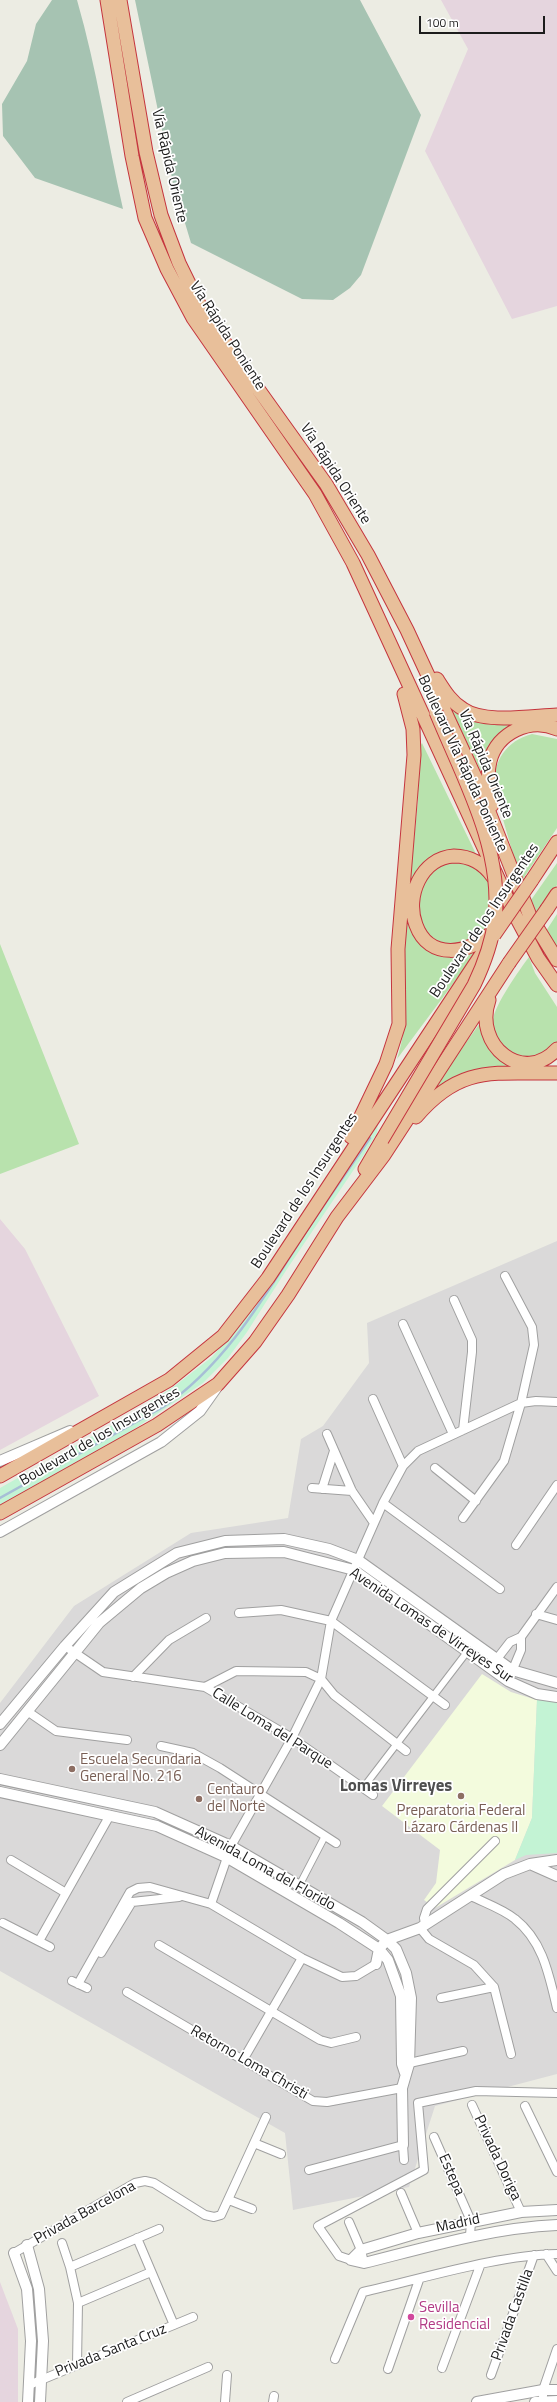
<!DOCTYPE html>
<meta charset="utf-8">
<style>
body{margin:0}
#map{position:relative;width:557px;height:2402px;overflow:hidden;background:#ecece3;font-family:"Titillium Web",sans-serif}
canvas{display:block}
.scale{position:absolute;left:419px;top:16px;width:126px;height:18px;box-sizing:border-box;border:2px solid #1c1c1c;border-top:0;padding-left:5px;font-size:12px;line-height:14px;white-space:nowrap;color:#1c1c1c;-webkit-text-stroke:3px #fff;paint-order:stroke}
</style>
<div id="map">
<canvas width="557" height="2402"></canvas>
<div class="scale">100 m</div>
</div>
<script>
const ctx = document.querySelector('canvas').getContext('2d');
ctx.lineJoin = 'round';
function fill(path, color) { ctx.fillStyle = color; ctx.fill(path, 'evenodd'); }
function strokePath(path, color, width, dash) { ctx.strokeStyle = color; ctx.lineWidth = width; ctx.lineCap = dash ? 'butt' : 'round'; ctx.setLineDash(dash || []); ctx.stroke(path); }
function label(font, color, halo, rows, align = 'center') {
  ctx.font = font + ' "Titillium Web",sans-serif'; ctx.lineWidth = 3.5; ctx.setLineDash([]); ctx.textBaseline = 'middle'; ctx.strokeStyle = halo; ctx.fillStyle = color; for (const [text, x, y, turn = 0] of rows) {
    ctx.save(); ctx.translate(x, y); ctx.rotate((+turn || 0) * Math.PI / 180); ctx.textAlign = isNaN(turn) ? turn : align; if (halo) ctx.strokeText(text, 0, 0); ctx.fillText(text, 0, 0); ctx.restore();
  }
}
const residential = new Path2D(`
 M557,1241V2074L435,2106L409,2187L293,2210L285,2133L0,1971V1703L74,1606L191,1533L288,1518L301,1439L323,1426L369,1363L367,1323Z`);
const industrial = new Path2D(`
 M441,0H557V306L512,319L425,151L468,49Z
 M0,1219L25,1249L99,1396L0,1450Z
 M0,2282L18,2329V2402H0Z`);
const education = new Path2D(`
 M482,1674L511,1692L537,1700L532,1818L515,1860L435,1908L424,1900L436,1883L440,1850L382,1806Z`);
const grass = new Path2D(`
 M450,707C470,733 528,722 557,721V727L508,731L484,778Z
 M532,734L557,739V828L521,882L494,788C493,761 506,741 532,734Z
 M422,743L477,856C434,841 432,862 409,893L418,799L419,748Z
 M459,861L480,869L490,883V920L484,935L463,946L437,944L421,926L417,900L428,873L440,864Z
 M557,863V885L537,915L531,900Z
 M408,909L439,954L456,957L479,949L397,1059C408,1027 405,997 404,964C404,946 407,927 408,909Z
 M557,914V949L546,931Z
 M0,944L79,1144L0,1174Z
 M529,957L535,973L557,1007V1042C538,1070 490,1056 493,1020C494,1006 520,969 529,957Z
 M483,1019C480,1046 497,1052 517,1067L489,1069L425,1099Z`);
const cemetery = new Path2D(`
 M52,0H77C97,69 107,139 123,209L35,178L3,136L2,104L27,61L36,24Z
 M135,0H360L421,115L361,275L350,288L333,300L302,299L191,243L173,183Z`);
const park = new Path2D(`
 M378,1122L377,1133L365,1153L287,1269L247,1332L228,1358L203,1383L103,1450L0,1508V1488L123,1419L172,1388L212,1357L255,1307Z
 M537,1700L557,1702V1853L526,1855L515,1860L532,1818Z`);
const stream = new Path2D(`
 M0,1498L163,1407C220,1369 259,1306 295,1249C319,1211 345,1175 370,1138`);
const pedestrian = new Path2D(`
 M363,1788L467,1652
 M299,1886L325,1836`);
const minor = new Path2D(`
 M454,1300L472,1340V1352L463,1430
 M403,1324L453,1434
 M373,1399L403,1466
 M327,1434L352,1491L374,1523
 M435,1468L476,1501
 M312,1488L352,1491
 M322,1489L334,1451
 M383,1503L500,1589
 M463,1518L504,1461L521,1403L534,1345L532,1327L505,1276
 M516,1545L557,1485
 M239,1613L281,1610L331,1621L445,1705
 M536,1614L557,1620
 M65,1646L103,1672L205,1687L292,1738L373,1795
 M493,1664L510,1642L521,1637L557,1587
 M133,1677L169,1640L206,1618
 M508,1681L521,1650V1637
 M205,1687L236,1671L306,1672L321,1679L334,1695L406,1751
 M27,1711L56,1731L127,1740
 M161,1746L193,1753L220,1768L336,1843
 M11,1860L66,1893
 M471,1896C485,1903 503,1909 515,1919C543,1941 549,1975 557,2008
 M211,1904L231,1846L292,1738L321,1679L331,1621L383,1503L403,1466L418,1451L521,1403L536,1401L557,1402
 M3,1923L50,1947
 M425,1924L424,1918L427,1909L495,1841
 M420,1928L429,1939L474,1965L494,1987L511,2054
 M39,1941L110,1815
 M159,1945L320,2040L331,2043L356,2037
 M101,1953L132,1902L179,1897
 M72,1981L87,1988
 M78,1984L130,1892L138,1888L150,1887L211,1904L302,1958L342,1977L356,1976L376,1964
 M127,1992L313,2101L327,2102L402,2088
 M441,1998L494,1987
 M243,2060L302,1958
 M405,2064L463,2051
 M472,2105L521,2212
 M525,2106L557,2172
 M434,2137L471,2221L470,2236
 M254,2143L281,2154
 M309,2170L403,2145L404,2160
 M401,2193L418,2233
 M229,2200L252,2209
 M349,2222L361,2250L364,2263
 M137,2238L174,2325
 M62,2243L70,2267L78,2303L77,2365
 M14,2253L135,2183L145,2181L154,2183L205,2215L214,2217L221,2215L266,2117
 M546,2254L557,2271
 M351,2260L339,2256L318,2226L424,2170L418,2103L476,2091L557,2093
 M70,2267L159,2229
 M78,2303L151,2272
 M335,2359L363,2292C422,2279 497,2255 557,2254
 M442,2368L480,2266
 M388,2369L419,2280
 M491,2375L534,2255
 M29,2385L193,2317
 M543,2396V2390L557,2349
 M127,2402L208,2367
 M225,2402L227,2375
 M273,2402L274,2396`);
const tertiary = new Path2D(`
 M0,1461L70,1431
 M0,1532L161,1442L200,1411L217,1387
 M0,1724L65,1646L114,1592L177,1553L225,1541L284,1539L329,1549L358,1560L512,1670L557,1683
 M0,1745L99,1623L141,1588L166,1573L193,1561L225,1553L284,1552L354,1570L508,1681L537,1694L557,1697
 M0,1779L155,1812L231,1846L362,1922L387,1940L396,1949L406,1973L411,1998L409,2064L402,2088L403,2145
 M0,1792L157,1826L226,1857L339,1923L379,1949L388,1960L401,1996L402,2064L405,2073
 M530,1864L557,1876
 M376,1964L379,1949L387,1940L420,1928L504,1874L530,1864L557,1860
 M27,2245L39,2289L43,2341L40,2402
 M14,2253L27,2289L31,2341L28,2402
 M351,2260L361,2250L418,2233L521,2212L557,2210
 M351,2260L364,2263C428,2247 491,2228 557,2225
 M477,2402L543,2390H557
 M535,2402L557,2401`);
const trunk = new Path2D(`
 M107,0L132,156L145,218L167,269L193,318L315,494L353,563L514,913L538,958L557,985
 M120,0L146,152L161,215L179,263L203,312L326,484L368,555L407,630L476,779L530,916L557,960
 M437,679C444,690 451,702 463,709C484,724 531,716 557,715
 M492,805C490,791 486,776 490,761C497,733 530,717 557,729
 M532,880L557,842
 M547,909L557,894
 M491,933C469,954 429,961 416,925C405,897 421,858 454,856C470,856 484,864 493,877
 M489,1000C473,1045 523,1086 557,1049
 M416,1117C461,1064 494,1074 557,1073
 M351,1137L386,1064L399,1024L398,949L414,755L413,729L404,694
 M365,1169L382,1140
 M0,1476L169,1380L223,1336L268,1278L487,946
 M0,1513L157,1425L218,1384L255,1342L288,1295L337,1217L384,1155L509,963`);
const trunkBridge = new Path2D(`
 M494,935L532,880
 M509,963L547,909
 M382,1140L474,985C484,964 492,942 495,919C503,847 462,776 436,712`);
const markers = [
 [72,1769,4,"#8d6e63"],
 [461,1796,4,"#8d6e63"],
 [199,1799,4,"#8d6e63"],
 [411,2317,4,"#d1479c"]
];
const streetNames = [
 ["Vía Rápida Oriente",169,166,77],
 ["Vía Rápida Poniente",227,336,57],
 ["Vía Rápida Oriente",335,474,57],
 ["Boulevard Vía Rápida Poniente",462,764,65],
 ["Vía Rápida Oriente",485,764,67],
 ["Boulevard de los Insurgentes",485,921,-56],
 ["Boulevard de los Insurgentes",305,1191,-57],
 ["Boulevard de los Insurgentes",100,1437,-30],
 ["Avenida Lomas de Virreyes Sur",431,1626,34],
 ["Calle Loma del Parque",272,1729,32],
 ["Avenida Loma del Florido",265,1869,29],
 ["Retorno Loma Christi",249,2063,30],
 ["Privada Doriga",497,2158,65],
 ["Estepa",451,2175,66],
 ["Privada Barcelona",85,2213,-29],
 ["Madrid",458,2224,-12],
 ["Privada Castilla",513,2315,-70],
 ["Privada Santa Cruz",111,2351,-22]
];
const educationNames = [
 ["Escuela Secundaria",80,1760],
 ["General No. 216",80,1777],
 ["Centauro",207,1790],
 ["del Norte",207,1807],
 ["Preparatoria Federal",461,1811,"center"],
 ["Lázaro Cárdenas ll",461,1828,"center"]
];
const hotelNames = [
 ["Sevilla",419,2308],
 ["Residencial",419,2325]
];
const quarterNames = [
 ["Lomas Virreyes",396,1787]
];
fill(residential, '#dad9d9');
fill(industrial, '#e5d5de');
fill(education, '#f3fbdd');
fill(grass, '#b8e2ad');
fill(cemetery, '#a6c3b2');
fill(park, '#c3f3d4');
strokePath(stream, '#a7bed6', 2.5);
strokePath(pedestrian, '#a0a0a0', 8);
strokePath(minor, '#a0a0a0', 10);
strokePath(tertiary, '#a0a0a0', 12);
strokePath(trunk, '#c5353e', 15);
strokePath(pedestrian, '#fff', 6);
strokePath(minor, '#fff', 8);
strokePath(tertiary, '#fff', 10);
strokePath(trunk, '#e8bf9a', 13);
strokePath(trunkBridge, '#c5353e', 15, []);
strokePath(trunkBridge, '#e8bf9a', 13);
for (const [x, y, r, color] of markers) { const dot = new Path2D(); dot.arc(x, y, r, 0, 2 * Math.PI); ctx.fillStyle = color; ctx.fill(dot); strokePath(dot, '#fff', 1.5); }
label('15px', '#1c1c1c', '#fff', streetNames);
label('15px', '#785e54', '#fff', educationNames, 'left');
label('15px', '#b23c85', '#fff', hotelNames, 'left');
label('bold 17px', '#4f4f4f', '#fff', quarterNames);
</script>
